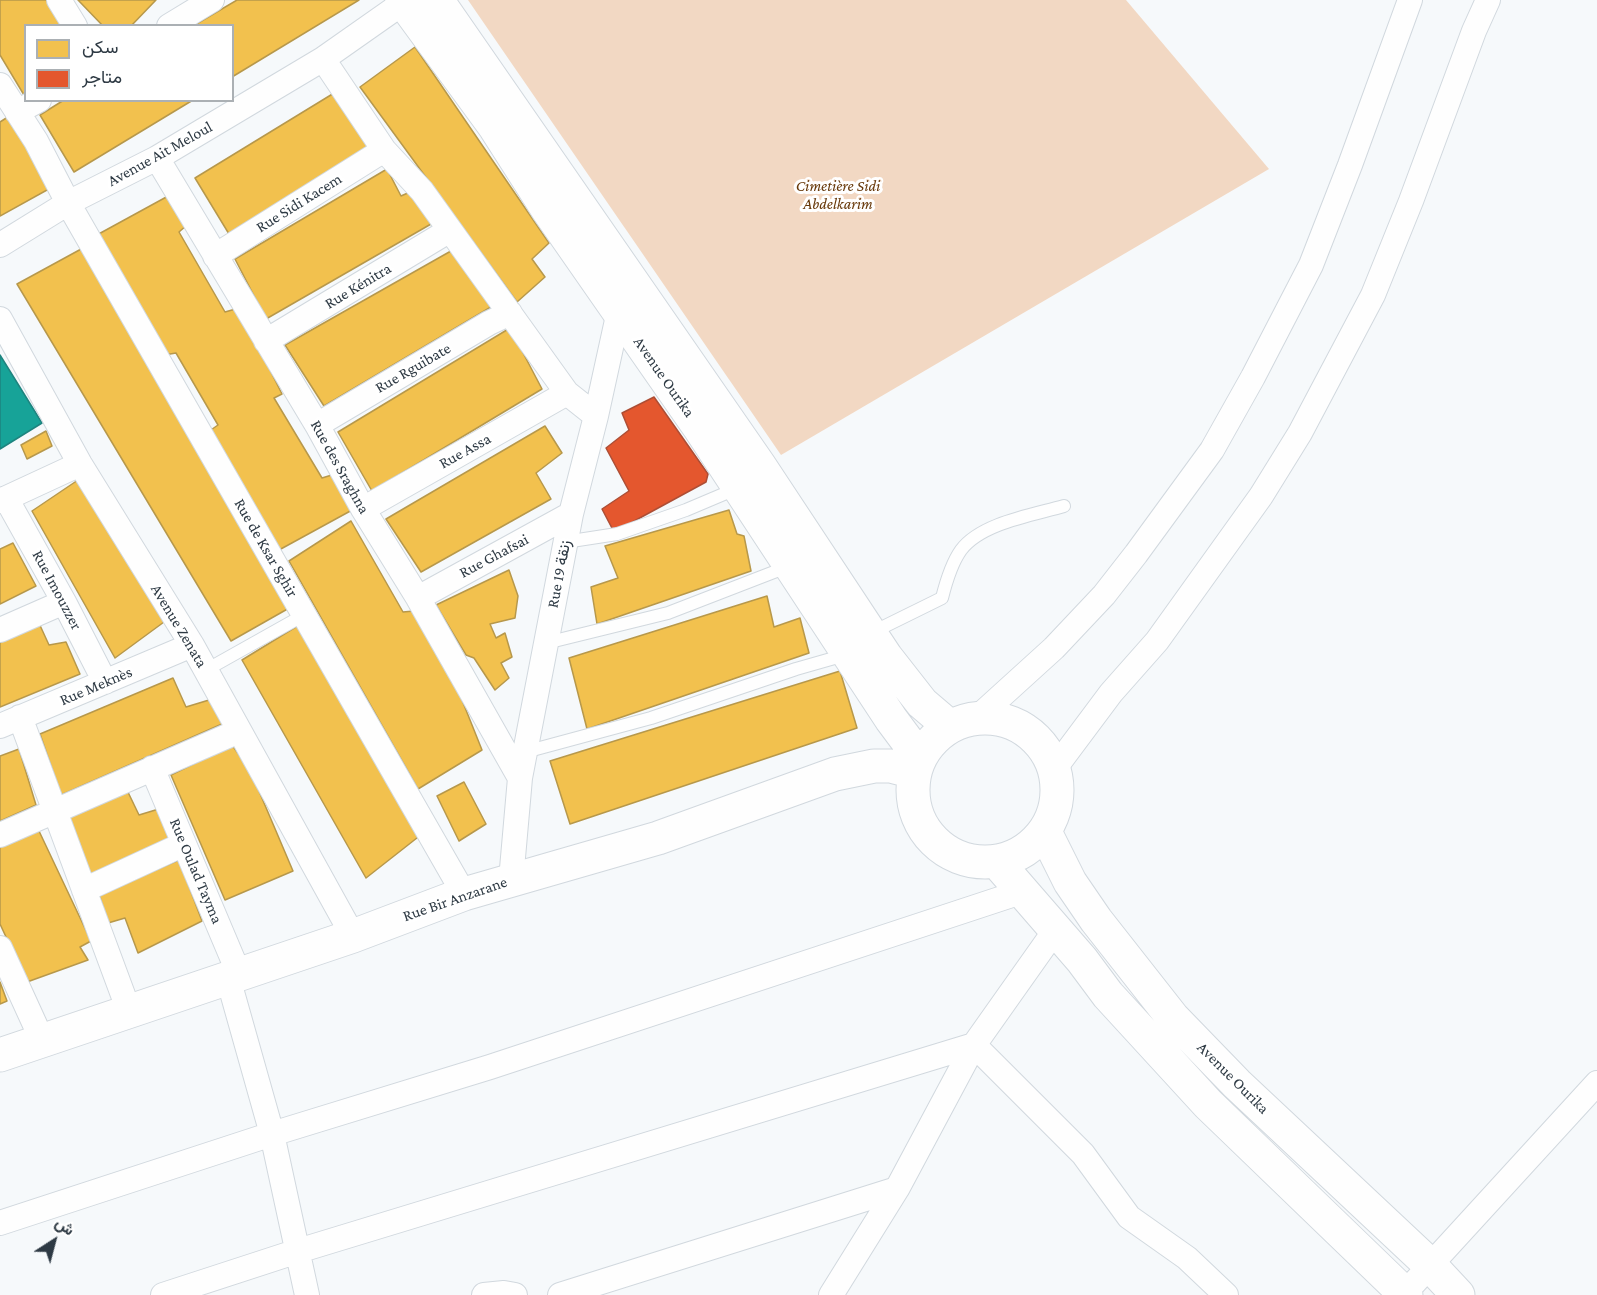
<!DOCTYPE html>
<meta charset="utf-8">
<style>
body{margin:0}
#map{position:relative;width:1597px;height:1295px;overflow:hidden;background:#f6f9fb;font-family:"Crimson Pro",Vazirmatn,serif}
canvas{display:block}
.legend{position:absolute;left:24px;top:24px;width:210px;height:78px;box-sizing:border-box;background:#fff;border:2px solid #abb0b4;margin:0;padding:8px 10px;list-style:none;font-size:18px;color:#2e3a44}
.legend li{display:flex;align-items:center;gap:12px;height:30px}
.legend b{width:30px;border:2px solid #abb0b4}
.north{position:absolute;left:24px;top:1211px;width:60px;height:60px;-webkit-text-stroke:4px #fff;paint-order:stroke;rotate:36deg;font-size:16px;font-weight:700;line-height:24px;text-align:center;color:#2e3a44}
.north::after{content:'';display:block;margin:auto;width:21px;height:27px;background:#2e3a44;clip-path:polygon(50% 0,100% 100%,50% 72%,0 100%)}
</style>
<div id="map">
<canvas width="1597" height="1295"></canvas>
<ul class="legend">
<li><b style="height:16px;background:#f2c14e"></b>سكن</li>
<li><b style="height:16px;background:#e4572e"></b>متاجر</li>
</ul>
<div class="north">ش</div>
</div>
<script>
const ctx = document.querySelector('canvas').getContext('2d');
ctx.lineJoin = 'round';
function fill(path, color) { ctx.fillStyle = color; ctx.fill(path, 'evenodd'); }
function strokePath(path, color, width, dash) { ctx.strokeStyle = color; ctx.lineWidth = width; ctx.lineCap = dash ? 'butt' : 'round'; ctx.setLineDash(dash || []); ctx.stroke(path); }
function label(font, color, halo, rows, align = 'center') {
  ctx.font = font + ' "Crimson Pro",Vazirmatn,serif'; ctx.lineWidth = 6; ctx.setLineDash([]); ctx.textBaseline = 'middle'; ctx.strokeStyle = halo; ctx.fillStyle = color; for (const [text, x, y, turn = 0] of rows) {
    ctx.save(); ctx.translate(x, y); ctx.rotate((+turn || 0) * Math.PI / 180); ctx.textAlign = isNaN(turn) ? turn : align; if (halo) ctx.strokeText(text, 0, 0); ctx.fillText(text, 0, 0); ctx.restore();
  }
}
const green = new Path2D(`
 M468,0H1126L1269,169L781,455Z`);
const homes = new Path2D(`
 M0,0H49L65,26H26V93L24,95L0,55Z
 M78,0H156L131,26H103Z
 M237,0H359L232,77V26H193Z
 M415,47L549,243L532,259L545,277L517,302L360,87Z
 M339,90L374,147L229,234L195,178Z
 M64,100H193L74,172L40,115Z
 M11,115L56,185L0,216V122Z
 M387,169L401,196L419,188L438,220L266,319L235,259Z
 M170,195L187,225L179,232L225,312L239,308L282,394L274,398L322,478L335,474L354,509L279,550L208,432L218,425L176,353L164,355L95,236Z
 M458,247L496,304L324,406L285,345Z
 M83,248L291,607L231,641L17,284Z
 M510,328L542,389L372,491L338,432Z
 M545,426L562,453L536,473L551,499L421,572L386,519Z
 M46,431L52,446L27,459L21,445Z
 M78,480L164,622L115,658L32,511Z
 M729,510L737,534L744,536L751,571L597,624L591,587L618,578L605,546Z
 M351,521L403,612L414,611L452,675L482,750L418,789L289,561Z
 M13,543L36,586L0,604V549Z
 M509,570L518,596L515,618L490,624L496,638L505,633L512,657L501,663L509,678L495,690L474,658L466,655L436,605Z
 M767,596L774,627L800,618L809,653L587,729L569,658Z
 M38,621L49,645L66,642L80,674L0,707V639Z
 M299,625L422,834L366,878L242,660Z
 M840,671L857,728L570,824L550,761Z
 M173,678L186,707L209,700L222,724L61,795L40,734Z
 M232,745L250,770L293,871L225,900L171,775Z
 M19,749L36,805L0,821V756Z
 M464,782L486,824L459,841L437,796Z
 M126,788L139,815L162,808L176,841L89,877L65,819Z
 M39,831L91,941L80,947L88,960L27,982L0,924V846Z
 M179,860L202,921L138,953L125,918L108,923L99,894Z
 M0,982L7,1001L0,1004Z`);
const shops = new Path2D(`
 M654,397L708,474L706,482L614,532L602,509L629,491L606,448L629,430L622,413Z`);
const public = new Path2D(`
 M0,355L42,423L0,449Z`);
const lane = new Path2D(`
 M565,542L617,534L686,510L738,488
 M871,633L942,598C946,582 951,564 961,550C981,523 1033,515 1064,506
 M546,643L668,613L787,567
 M206,670L304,615
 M525,752L651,718L796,669L845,655`);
const street = new Path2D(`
 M59,0L75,26
 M169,26L212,0
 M323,59L384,150L422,191L567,393L596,416
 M0,85L36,141L68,203L464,894
 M17,112L39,100
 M157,158L317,425L363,509L418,598L520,778
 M0,245L68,203L157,158L323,59L407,0
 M215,256L384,150
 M0,319L80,464L192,645L353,936
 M266,341L450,230
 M317,425L489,323L510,313
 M6,498L64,602L105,682
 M0,501L80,464
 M363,509L567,393
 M418,598L571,514
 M0,630L64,602
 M20,717L129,1011
 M978,717L1054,648L1104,595L1136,554L1212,450L1253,377L1311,265L1350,165L1410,0
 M0,726L192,645
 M152,768L239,974
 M1055,768L1111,693L1157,641L1261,496L1300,433L1373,295L1411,201L1474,31L1488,0
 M0,835L239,731
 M511,880L520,778L571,514L596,416L621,302
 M84,890L184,844
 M0,948L42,1040
 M228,978L272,1134L307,1295
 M0,1223L272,1134L490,1067L1024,891
 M1403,1292L1414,1283L1597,1083
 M163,1295L298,1251L974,1045L1083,1154L1129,1217L1187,1258L1226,1295
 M484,1295L504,1293L515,1295
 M560,1295L897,1189
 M831,1295L897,1189L974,1045L1056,929`);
const secondary = new Path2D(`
 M402,0L495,127L548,210L699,427L891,719L920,758
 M437,0L759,465L886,657L922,703L949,726
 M913 790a72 72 0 1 1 144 0a72 72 0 1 1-144 0Z
 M1045,832L1070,882L1096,920L1173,1018L1237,1084L1430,1265L1458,1295
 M997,862L1082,960L1108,995L1208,1104L1406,1295
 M0,1055L353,936L464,894L658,838L835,774L874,766H891L914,772`);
const streetNames = [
 ["Avenue Ait Meloul",160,154,-29],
 ["Rue Sidi Kacem",299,203,-32],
 ["Rue Kénitra",358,286,-31],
 ["Rue Rguibate",413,368,-30],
 ["Avenue Ourika",664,377,55],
 ["Rue Assa",465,451,-29],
 ["Rue des Sraghna",340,467,61],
 ["Rue de Ksar Sghir",266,548,60],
 ["Rue Ghafsai",494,556,-28],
 ["Rue 19 زنقة",559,574,-79],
 ["Rue Imouzzer",57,590,62],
 ["Avenue Zenata",179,626,59],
 ["Rue Meknès",96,686,-23],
 ["Rue Oulad Tayma",196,871,67],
 ["Rue Bir Anzarane",455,899,-19],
 ["Avenue Ourika",1233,1078,45]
];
const parkNames = [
 ["Cimetière Sidi",838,186],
 ["Abdelkarim",838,204]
];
fill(green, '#f2d8c3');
fill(homes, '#f2c14e');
strokePath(homes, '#b7984b', 1.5);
fill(shops, '#e4572e');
strokePath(shops, '#ad4e35', 1.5);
fill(public, '#17a398');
strokePath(public, '#1e847f', 1.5);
strokePath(lane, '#d1d8de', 14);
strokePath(street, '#d1d8de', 26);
strokePath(secondary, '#d1d8de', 35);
strokePath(lane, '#fefefe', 12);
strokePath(street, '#fefefe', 24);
strokePath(secondary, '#fefefe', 33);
label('16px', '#2e3a44', '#fff', streetNames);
label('italic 16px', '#673809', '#fff', parkNames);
</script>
